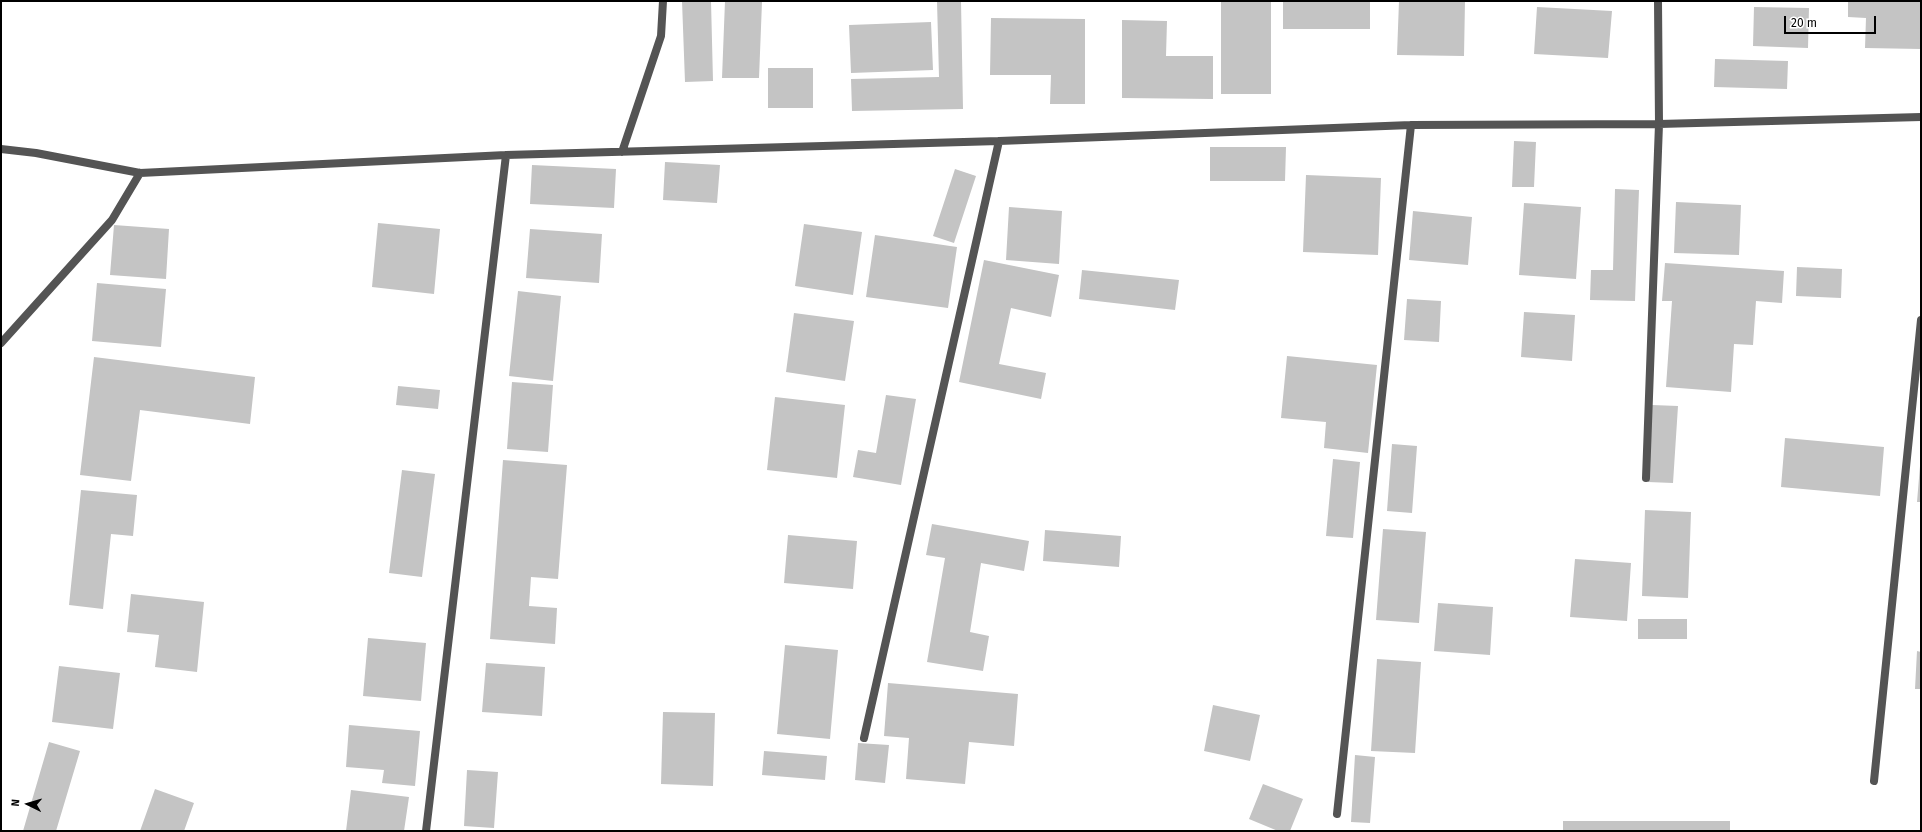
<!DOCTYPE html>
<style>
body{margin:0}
#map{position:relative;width:1922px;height:832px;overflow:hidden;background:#fff;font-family:"Fira Sans",sans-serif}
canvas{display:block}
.frame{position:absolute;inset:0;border:2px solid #000;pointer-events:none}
.north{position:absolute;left:8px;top:784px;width:40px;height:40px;-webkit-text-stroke:3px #fff;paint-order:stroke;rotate:275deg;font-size:11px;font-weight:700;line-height:16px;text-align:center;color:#000}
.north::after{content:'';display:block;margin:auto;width:14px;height:18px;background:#000;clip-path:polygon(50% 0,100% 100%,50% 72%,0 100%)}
.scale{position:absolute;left:1784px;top:16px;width:92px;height:18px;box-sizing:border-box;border:2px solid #000;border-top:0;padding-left:5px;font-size:12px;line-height:14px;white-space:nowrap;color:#000;-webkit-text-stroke:3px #fff;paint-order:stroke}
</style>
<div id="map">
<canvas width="1922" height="832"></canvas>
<div class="frame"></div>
<div class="north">N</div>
<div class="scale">20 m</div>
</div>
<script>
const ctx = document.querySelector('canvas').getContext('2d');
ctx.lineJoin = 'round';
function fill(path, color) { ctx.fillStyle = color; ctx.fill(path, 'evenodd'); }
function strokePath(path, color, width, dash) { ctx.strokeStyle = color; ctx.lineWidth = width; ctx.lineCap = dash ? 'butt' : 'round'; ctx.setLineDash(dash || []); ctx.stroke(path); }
const building = new Path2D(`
 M682,1H711L713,81L685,82Z
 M725,1L762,2L759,78H722Z
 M937,1H961L963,109L852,111L851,79L939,77Z
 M1221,1H1271V94H1221Z
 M1283,1H1370V29H1283Z
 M1399,1H1465L1464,56L1397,55Z
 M1848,1H1921V49L1865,48L1866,18L1848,17Z
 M1537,7L1612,11L1608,58L1534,54Z
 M1754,7L1809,8L1808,48L1753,46Z
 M991,18L1085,19V104H1050L1051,75H990Z
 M1122,20L1167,21L1166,56H1213V99L1122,98Z
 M931,22L933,70L851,73L849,25Z
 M1715,59L1788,61L1787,89L1714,87Z
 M768,68H813V108H768Z
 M1514,141L1536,142L1534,187H1512Z
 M1210,147H1286L1285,181H1210Z
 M665,162L720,165L717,203L663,200Z
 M532,165L616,169L614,208L530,204Z
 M955,169L976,176L954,243L933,236Z
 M1306,175L1381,178L1378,255L1303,252Z
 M1615,189L1639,190L1635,301L1590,300L1591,270H1613Z
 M1676,202L1741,205L1739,255L1674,253Z
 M1524,203L1581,207L1576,279L1519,275Z
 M1009,207L1062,211L1059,264L1006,260Z
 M1413,211L1472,217L1468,265L1409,260Z
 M378,223L440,229L434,294L372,287Z
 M804,224L862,232L853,295L795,286Z
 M114,225L169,229L166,279L110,275Z
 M530,229L602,234L599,283L526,278Z
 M875,235L957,247L948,308L866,297Z
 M984,260L1059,275L1051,317L1011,308L999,364L1046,373L1041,399L959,382Z
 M1665,263L1784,271L1782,303L1756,301L1753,345L1734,344L1731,392L1666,387L1672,301H1662Z
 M1797,267L1842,269L1841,298L1796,296Z
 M1082,270L1179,280L1175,310L1079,299Z
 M97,283L166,289L161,347L92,341Z
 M518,291L561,296L553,381L509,376Z
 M1407,299L1441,301L1439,342L1404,340Z
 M1524,312L1575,315L1572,361L1521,357Z
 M794,313L854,321L845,381L786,372Z
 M1287,356L1377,365L1368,453L1324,448L1326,422L1281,418Z
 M94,357L255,377L250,424L140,410L131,481L80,475Z
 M512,382L553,385L548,452L507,449Z
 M398,386L440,390L438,409L396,405Z
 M886,395L916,399L901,485L853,477L858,450L876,453Z
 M775,397L845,405L837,478L767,470Z
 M1652,405L1678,406L1673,483L1648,482Z
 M1785,438L1884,447L1880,496L1781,487Z
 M1392,444L1417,446L1412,513L1387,511Z
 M1333,459L1360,462L1353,538L1326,536Z
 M503,460L567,465L558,579L531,577L529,606L557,608L555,644L490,639Z
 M1920,466H1921V502H1917Z
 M402,470L435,474L422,577L389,573Z
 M81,490L137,495L133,536L111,534L103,609L69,605Z
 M1645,510L1691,512L1688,598L1642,596Z
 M932,524L1029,541L1024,571L981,563L970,632L989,636L983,671L927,662L945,558L926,555Z
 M1383,529L1426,532L1419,623L1376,620Z
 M1045,530L1121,536L1119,567L1043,561Z
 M788,535L857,541L853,589L784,583Z
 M1575,559L1631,563L1627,621L1570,617Z
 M131,594L204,602L197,672L155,667L159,635L127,632Z
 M1438,603L1493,607L1490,655L1434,651Z
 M1638,619H1687V639H1638Z
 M368,638L426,643L421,701L363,696Z
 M785,645L838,650L830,739L777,734Z
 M1917,651L1921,652V689H1915Z
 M1377,659L1421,662L1415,753L1371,751Z
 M486,663L545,667L542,716L482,712Z
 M59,666L120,673L113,729L52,722Z
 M888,683L1018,694L1014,746L969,742L965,784L906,779L909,738L884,736Z
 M1213,705L1260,715L1250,761L1204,751Z
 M663,712L715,713L713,786L661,784Z
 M349,725L420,731L415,786L382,783L384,770L346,767Z
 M49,742L80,751L56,831H23Z
 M858,743L889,745L885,783L855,780Z
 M764,751L827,756L825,780L762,775Z
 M1355,755L1375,757L1370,823L1351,822Z
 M467,770L498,772L494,828L464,826Z
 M1263,784L1303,799L1290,831H1278L1249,819Z
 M155,789L194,803L184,831H140Z
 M351,790L409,797L404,831H346Z
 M1563,821H1730V831H1563Z`);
const street = new Path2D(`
 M1,149L36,153L140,173L506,155L999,141L1411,125L1659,124L1921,117
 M622,152L661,36L663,1
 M1,343L112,220L140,173
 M1646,478L1659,124L1658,1
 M864,738L999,141
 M1874,781L1921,320
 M1337,814L1411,125
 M426,831L506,155`);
fill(building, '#c4c4c4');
strokePath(street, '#545454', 8);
</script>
